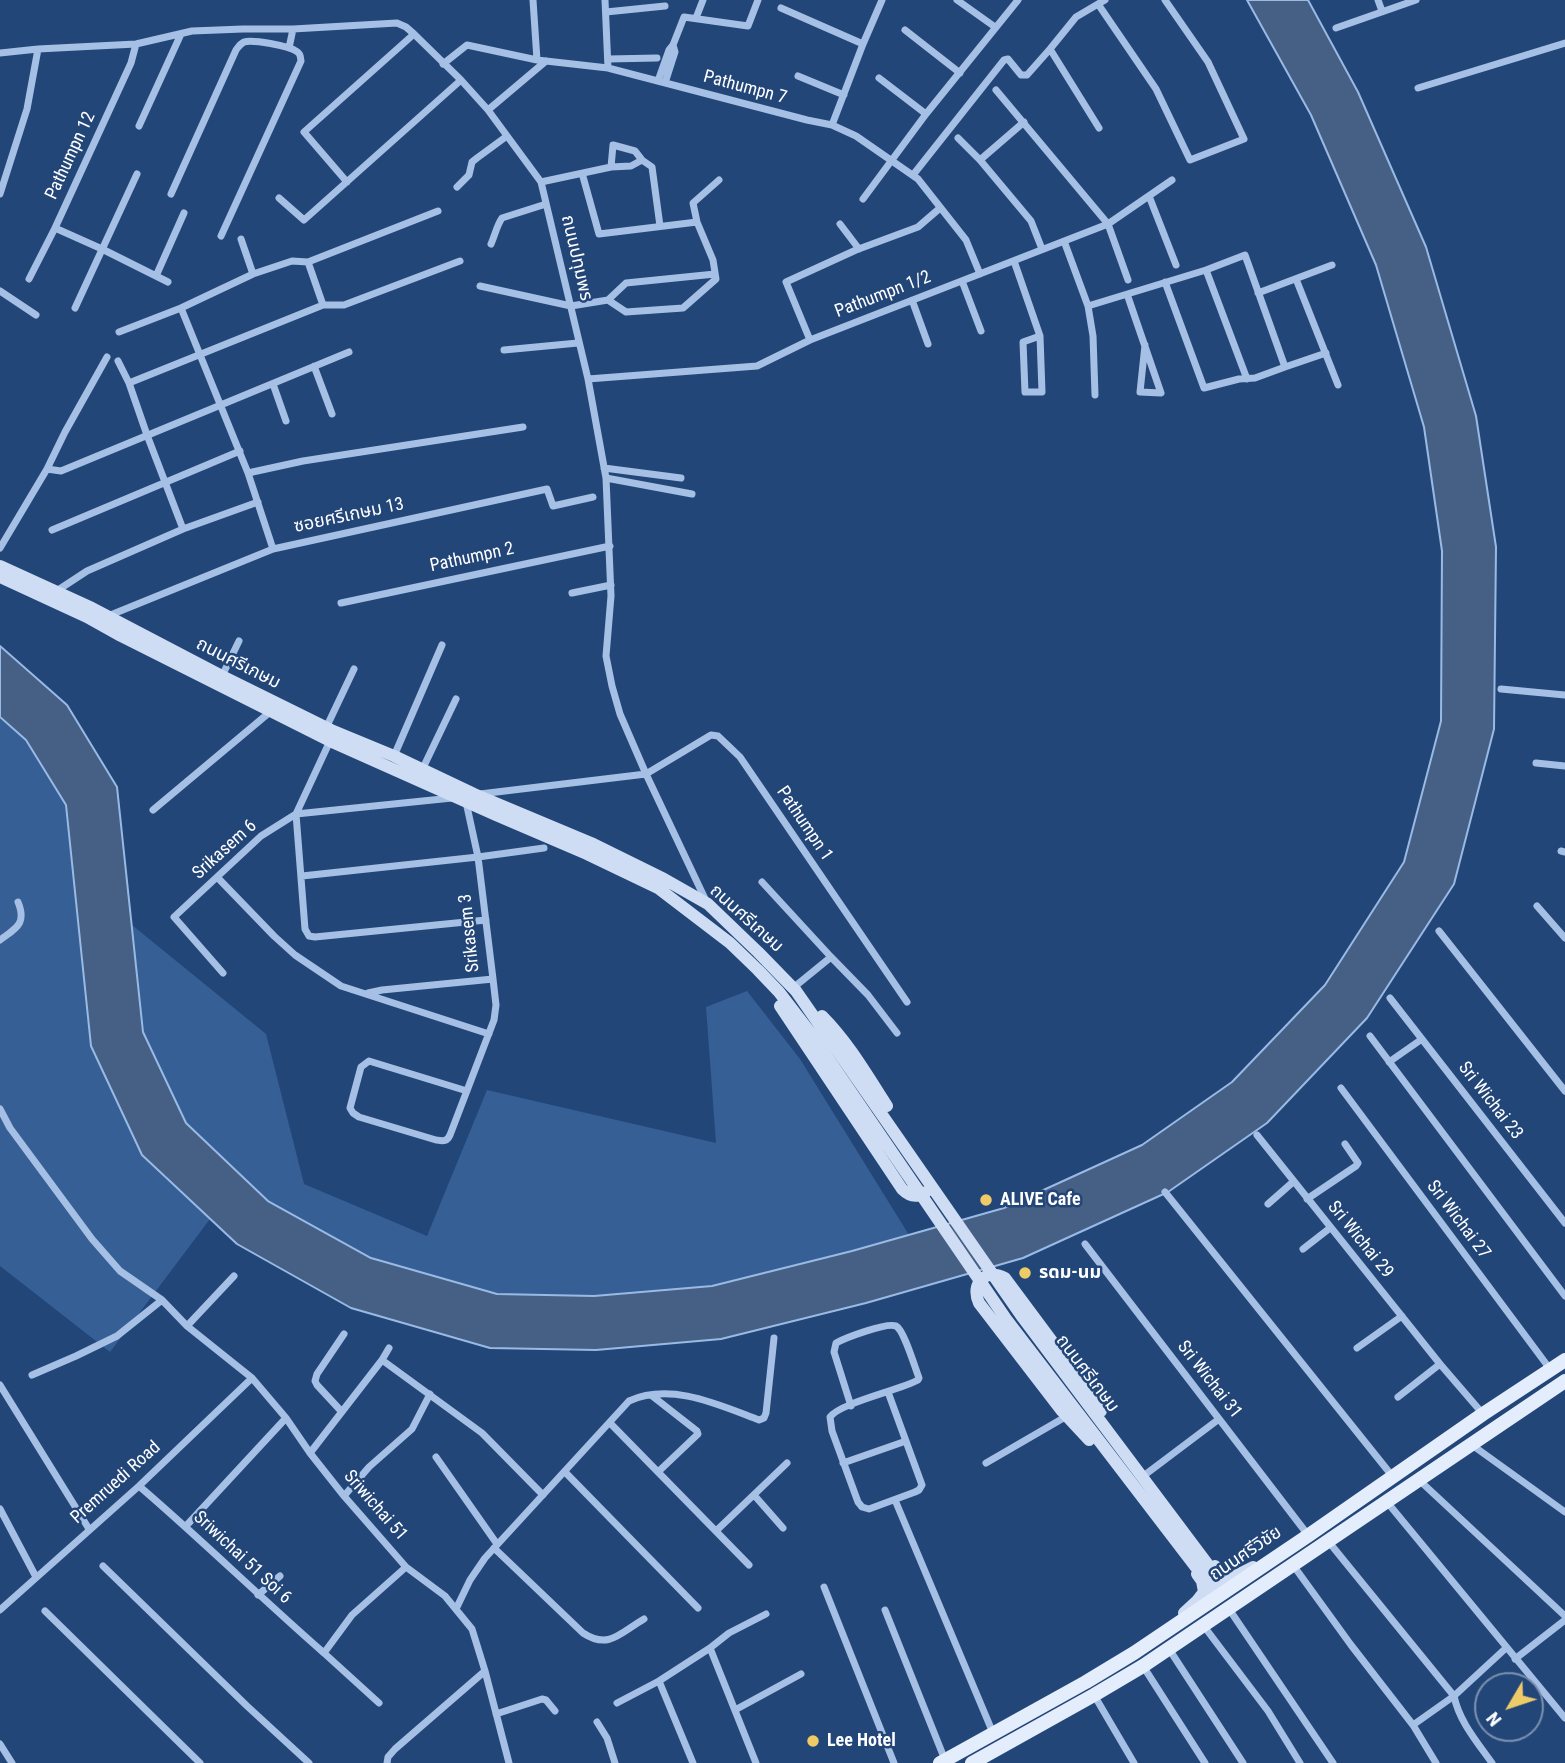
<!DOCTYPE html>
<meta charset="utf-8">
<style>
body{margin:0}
#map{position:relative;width:1565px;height:1763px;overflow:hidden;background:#234679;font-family:"Roboto Condensed",sans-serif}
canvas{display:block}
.north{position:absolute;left:1474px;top:1672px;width:70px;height:70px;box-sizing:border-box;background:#234679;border:2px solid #7b90af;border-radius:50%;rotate:231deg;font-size:19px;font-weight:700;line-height:28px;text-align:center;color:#fff}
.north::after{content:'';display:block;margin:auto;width:24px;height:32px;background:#efcb68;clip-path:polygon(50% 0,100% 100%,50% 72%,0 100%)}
</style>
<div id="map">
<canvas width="1565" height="1763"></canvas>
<div class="north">N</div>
</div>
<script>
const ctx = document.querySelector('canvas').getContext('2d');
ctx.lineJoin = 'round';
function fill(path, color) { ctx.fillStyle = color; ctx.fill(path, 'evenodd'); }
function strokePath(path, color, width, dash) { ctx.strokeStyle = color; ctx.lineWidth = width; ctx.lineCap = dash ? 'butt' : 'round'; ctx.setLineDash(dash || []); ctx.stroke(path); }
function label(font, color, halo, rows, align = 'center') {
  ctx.font = font + ' "Roboto Condensed","Noto Sans Thai",sans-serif'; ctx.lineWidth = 5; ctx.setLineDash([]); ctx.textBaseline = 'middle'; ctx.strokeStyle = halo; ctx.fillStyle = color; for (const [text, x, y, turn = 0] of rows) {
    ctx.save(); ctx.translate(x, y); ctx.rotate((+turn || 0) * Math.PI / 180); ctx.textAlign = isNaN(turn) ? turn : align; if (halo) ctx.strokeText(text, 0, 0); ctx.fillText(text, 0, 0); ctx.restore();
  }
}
const green = new Path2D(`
 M0,717L26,740L66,805L91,1046L142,1155L210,1219L110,1352L0,1266Z
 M132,925L266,1034L304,1184L427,1236L487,1090L716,1143L706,1007L747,991L800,1059L909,1235L852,1251L712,1286L594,1296L497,1294L371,1258L268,1201L186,1123L143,1032Z`);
const water = new Path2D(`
 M1247,0H1308L1358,92L1426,247L1476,416L1496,547L1494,729L1454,884L1367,1018L1267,1123L1168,1192L1023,1258L866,1303L721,1339L596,1350L490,1348L351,1308L237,1244L142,1155L91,1046L66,805L26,740L0,717V646L67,705L117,787L143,1032L186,1123L268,1201L371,1258L497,1294L594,1296L712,1286L852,1251L1004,1208L1142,1145L1232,1082L1325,985L1404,862L1441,721L1442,551L1424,427L1376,265L1311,115Z`);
const street = new Path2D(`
 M533,0L537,60
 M605,0L608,68
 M957,0L995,27
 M1105,0L1098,4L1156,89L1190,160L1244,139L1208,62L1165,0
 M1378,0L1382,11
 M781,8L863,44
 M606,12L665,6
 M696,18L703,0
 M1336,28L1416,0
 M905,30L960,73
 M289,48L293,29
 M1050,49L1099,128
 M0,53L38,49L136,44L192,31L243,29H293L397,23L406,27L414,34L461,80L488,110L541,182L588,379L606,478L611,596L606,656L612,686L620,714L646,774L707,903
 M608,59L657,58
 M443,64L467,45L537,60L608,68L807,120L832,125L856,136L918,179L966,240L980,274
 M798,76L844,95
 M879,78L926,114
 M658,81L669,50L673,45L684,17L748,26L758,0
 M665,83L675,52L673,45
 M1418,88L1565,43
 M996,90L1108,224L1128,280
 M488,110L546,61
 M832,125L863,44L882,0
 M139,126L181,34
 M958,138L980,160L1031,221L1042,249
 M980,160L1024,122
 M611,167L613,145L635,151L642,160L652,167L660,226
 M582,173L599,234L697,222
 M913,175L1004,60L1008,59L1021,75H1027L1050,49L1076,17L1098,4
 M347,182L304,132L414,34
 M541,182L611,167L631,166L642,160
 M457,187L469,175L472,162L477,158L507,136
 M0,194L27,109L38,49
 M171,194L236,50C239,46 240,44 244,42C252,39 289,46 296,51C301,54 300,56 301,61L221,236
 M1149,196L1176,265
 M279,198L304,220L461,80
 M863,199L926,114L1018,0
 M840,224L859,249
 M55,228L102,249L168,282
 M241,239L253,274
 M1064,241L1088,306L1093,336L1095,395
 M491,244C495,235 497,225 502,218L546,204
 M1014,261L1040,336L1042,392H1025L1023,342L1040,336
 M308,262L323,305
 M1206,270L1247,379
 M156,276L184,213
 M29,279L55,228L131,63L136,44
 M1296,279L1338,385
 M962,281L981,331
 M480,286L571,306L608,300L626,283L715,274
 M0,291L36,315
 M1258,293L1332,265
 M1127,294L1161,393L1140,392L1145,345
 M608,300L626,312L683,308L716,279L713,260L697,222L693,203L719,180
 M912,300L928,344
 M1088,306L1206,270L1245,255L1285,367L1255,378L1239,379L1204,388L1165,282
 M75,308L137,174
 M181,308L248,473L273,549
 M119,332L181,308L253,274L292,261L308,262L438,211
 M810,340L786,282L856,250L918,227L940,208
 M504,350L578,343
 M118,361L129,383L147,435L183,529
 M314,366L332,414
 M1285,367L1326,353
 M588,379L757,366L810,340L1108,224L1172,180
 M129,383L323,305H344L460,261
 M273,384L286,421
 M604,468L681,478
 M47,469L61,471L349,352
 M248,473L303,461L523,427
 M606,478L692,494
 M52,530L240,451
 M0,548L47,469L65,432L107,357
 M55,592L87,571L183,529L258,502
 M572,593L611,585
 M341,603L610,546
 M108,616L273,549L547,489L553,506L593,497
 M222,676L239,641
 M1501,689L1565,695
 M326,728L354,669
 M394,756L442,645
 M1536,763L1565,766
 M422,770L456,699
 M480,794L646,774L711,735L718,736L740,757L907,1002
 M452,798L296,814L305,929L309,936L315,937L486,920
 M153,810L270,712
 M1561,851L1565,852
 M302,876L478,857L544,848
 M217,877L274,936L295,955L341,986L489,1034
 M762,882L831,957L868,995L897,1033
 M1537,906L1565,938
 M1439,931L1565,1091
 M0,940C16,928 27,924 18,902
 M223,973L174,917L261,836L296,814L330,741
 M793,988L831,957
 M368,993L382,990L493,979L478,857L466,802
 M1390,998L1565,1223
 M1370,1036L1565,1296
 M1389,1062L1422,1039
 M1341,1088L1550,1369
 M467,1091L369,1061L361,1067L350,1108L353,1113L359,1117L436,1140C443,1141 447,1142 450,1135L494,1020L496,1005L493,979
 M0,1109L10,1128L92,1239L120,1271L162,1300L187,1326L252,1378L286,1418L310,1453L344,1496L406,1567L445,1596L472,1629L485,1671L509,1763
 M1257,1135L1440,1364L1483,1414
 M1165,1192L1393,1477
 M1307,1199L1356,1166L1358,1163L1345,1144
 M1268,1204L1293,1182
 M1085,1244L1308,1535
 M1303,1249L1330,1228
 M187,1326L234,1276
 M1357,1348L1402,1316
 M382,1360L482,1433L543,1495
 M32,1375L76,1356L117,1336L162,1300
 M0,1385L89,1529
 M651,1395L697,1431L698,1434L658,1472
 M1398,1397L1440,1364
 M851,1406L834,1352L836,1343C845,1338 887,1322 896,1326C904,1330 915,1368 919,1378L918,1380C900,1390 840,1403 830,1417L832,1431L858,1502L862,1507L869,1509L915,1492L919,1490L922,1485L888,1392
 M342,1412L317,1385L315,1381L317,1374L344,1334
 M610,1423L749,1565
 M1472,1445L1565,1512
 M310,1453L382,1360L389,1348
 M436,1457L497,1544
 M843,1463L906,1441
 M986,1463L1067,1416
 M565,1472L698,1608
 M1142,1477L1219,1419
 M1419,1480L1565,1616
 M139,1486C202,1540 261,1598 324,1653L352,1615L406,1567
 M754,1495L783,1528
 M344,1496L369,1467L412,1429L430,1394
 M895,1500L993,1733
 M1387,1502L1565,1718
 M0,1509L36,1577
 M186,1526L286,1418
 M716,1531L787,1463
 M1328,1541L1454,1696C1459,1721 1477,1742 1492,1763
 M494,1548L583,1633C609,1650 620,1633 644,1619
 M1293,1565L1351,1645L1413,1725
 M103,1566L247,1706L309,1763
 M824,1587L894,1763
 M258,1595L280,1576
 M456,1609L470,1580L485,1558L629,1401C671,1382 719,1405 759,1420L764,1418L766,1413L774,1338
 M1229,1609L1333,1763
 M0,1610L139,1486L252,1378
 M885,1610L945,1760
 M45,1611L200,1763
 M1203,1625L1268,1711L1300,1763
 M710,1648L756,1763
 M1169,1649L1243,1763
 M324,1653L379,1703
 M1515,1659L1565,1620
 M1143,1666L1205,1763
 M1094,1695L1134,1763
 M617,1703L659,1681
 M735,1710L801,1674
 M496,1714L542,1699L546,1700L555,1711
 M597,1722L607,1738L615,1763
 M0,1744L12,1763
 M387,1763L388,1757L395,1749L485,1671
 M693,1763L659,1681L710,1648L729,1633L766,1614
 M1436,1763L1413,1725L1454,1696L1506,1648`);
const secondary = new Path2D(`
 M0,566L92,608L222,676L331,730L394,756L474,794L591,843L664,879L708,904L758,952L796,991L1023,1318L1227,1590
 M0,577L87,617L121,636L330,741L496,815L587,854L658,888L730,943L758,970L779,992L812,1035L1006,1319L1218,1596
 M780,1006L902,1189C910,1197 917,1198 926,1192
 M822,1016C848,1042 867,1075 887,1106
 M1089,1440L1062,1411L979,1303C970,1283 986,1268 1005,1278L1092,1395L1101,1411
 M1215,1566L1225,1576L1233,1577L1253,1567
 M1184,1613L1197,1601L1204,1592L1202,1581L1197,1574`);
const primary = new Path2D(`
 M940,1763L1086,1682L1134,1653L1309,1535L1483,1414L1565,1360
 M972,1763L1094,1695L1143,1666L1565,1381`);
const markers = [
 [986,1200,7,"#efcb68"],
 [1025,1273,7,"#efcb68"],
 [813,1741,7,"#efcb68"]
];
const streetNames = [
 ["Pathumpn 7",745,88,15],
 ["Pathumpn 12",71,156,-65],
 ["ถนนปทุมพร",576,258,77],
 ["Pathumpn 1/2",883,295,-21],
 ["ซอยศรีเกษม 13",349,516,-12],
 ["Pathumpn 2",472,558,-12],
 ["ถนนศรีเกษม",238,664,27],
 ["Pathumpn 1",804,824,56],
 ["Srikasem 6",225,850,-42],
 ["ถนนศรีเกษม",746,919,42],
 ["Srikasem 3",470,933,-96],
 ["Sri Wichai 23",1490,1101,52],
 ["Sri Wichai 27",1458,1220,53],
 ["Sri Wichai 29",1360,1240,51],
 ["ถนนศรีเกษม",1087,1374,53],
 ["Sri Wichai 31",1209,1380,52],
 ["Premruedi Road",116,1483,-42],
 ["Sriwichai 51",375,1506,49],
 ["ถนนศรีวิชัย",1246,1554,-34],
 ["Sriwichai 51 Soi 6",242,1558,43]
];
const poiNames = [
 ["ALIVE Cafe",1000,1200],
 ["รดม-นม",1039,1273],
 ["Lee Hotel",827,1741]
];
fill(green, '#365f96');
fill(water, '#466085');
strokePath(water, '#99bae5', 2);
strokePath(street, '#a5c0e4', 7);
strokePath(secondary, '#ceddf4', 12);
strokePath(primary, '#e4edfc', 14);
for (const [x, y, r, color] of markers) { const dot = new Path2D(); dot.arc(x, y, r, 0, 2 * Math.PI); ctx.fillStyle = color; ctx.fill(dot); strokePath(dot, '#234679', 2.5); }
label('18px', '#fff', '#234679', streetNames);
label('bold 18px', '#fff', '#234679', poiNames, 'left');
</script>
